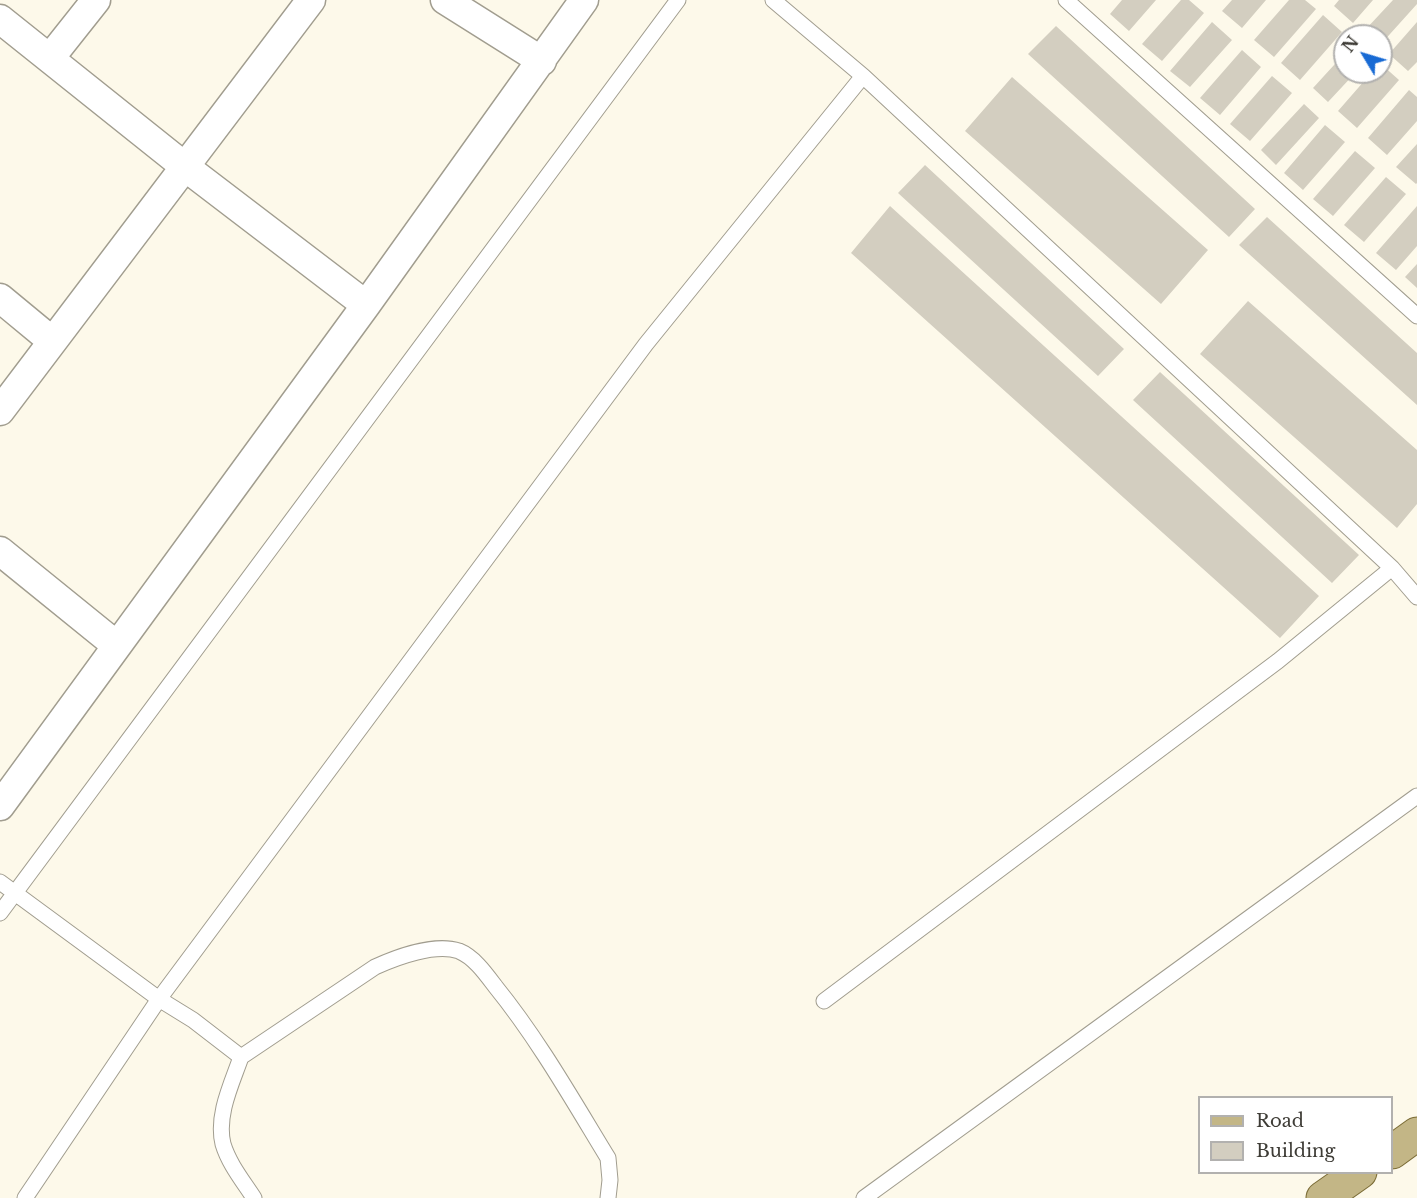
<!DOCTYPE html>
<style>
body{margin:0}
#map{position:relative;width:1417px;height:1198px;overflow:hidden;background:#fdf9ea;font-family:"Libre Baskerville",serif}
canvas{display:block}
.legend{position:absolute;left:1198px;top:1096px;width:195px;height:78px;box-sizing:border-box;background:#fff;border:2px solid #b2b1af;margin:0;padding:8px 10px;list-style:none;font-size:18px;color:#3e3c36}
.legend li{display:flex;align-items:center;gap:12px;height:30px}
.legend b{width:30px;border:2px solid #b2b1af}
.north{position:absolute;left:1333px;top:24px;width:60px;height:60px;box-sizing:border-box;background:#fff;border:2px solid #b2b1af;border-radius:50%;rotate:308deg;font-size:16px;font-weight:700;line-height:24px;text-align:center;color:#3e3c36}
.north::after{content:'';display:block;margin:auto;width:21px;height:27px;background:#186ad4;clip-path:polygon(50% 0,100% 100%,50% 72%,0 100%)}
</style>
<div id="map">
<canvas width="1417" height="1198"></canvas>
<ul class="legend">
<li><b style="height:8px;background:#c3b686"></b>Road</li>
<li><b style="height:16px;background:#d3cec0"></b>Building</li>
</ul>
<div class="north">N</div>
</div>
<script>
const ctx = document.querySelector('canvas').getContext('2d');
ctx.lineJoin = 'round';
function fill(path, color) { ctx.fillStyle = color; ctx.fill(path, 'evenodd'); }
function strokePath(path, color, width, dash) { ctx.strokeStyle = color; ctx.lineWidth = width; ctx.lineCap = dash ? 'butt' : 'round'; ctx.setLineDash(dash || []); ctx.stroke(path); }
const building = new Path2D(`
 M1122,0H1156L1129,31L1110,14Z
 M1181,0H1189L1204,13L1162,61L1142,44Z
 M1232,0H1266L1242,28L1222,11Z
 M1289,0H1305L1316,9L1274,57L1254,40Z
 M1339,0H1373L1353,23L1334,6Z
 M1393,0H1417V4L1381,44V36H1373L1366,29Z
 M1323,15L1342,32L1300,80L1281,63Z
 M1212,22L1232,40L1190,87L1170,71Z
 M1417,22V62L1408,71L1389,54Z
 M1056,26L1255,209L1229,237L1028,54Z
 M1242,50L1261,67L1220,115L1200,98Z
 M1345,53V72H1356L1328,102L1313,88Z
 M1381,64L1399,80L1357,128L1338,111L1372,72H1381Z
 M1272,76L1292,93L1250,141L1230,124Z
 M1012,77L1208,250L1161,304L965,131Z
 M1409,90L1417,97V121L1387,155L1368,138Z
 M1304,104L1319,118L1276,165L1261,150Z
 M1325,125L1345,142L1303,190L1284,173Z
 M1417,144V183L1416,184L1396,167Z
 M1355,151L1375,168L1333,216L1313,199Z
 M925,165L1124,349L1098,376L898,193Z
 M1386,177L1406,194L1364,242L1344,225Z
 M890,206L1319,596L1280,638L851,253Z
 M1417,206V246L1396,270L1376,253Z
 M1267,217L1417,353V405L1239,245Z
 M1417,264V288L1405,277Z
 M1248,301L1417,450V504L1397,528L1200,354Z
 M1160,372L1359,555L1332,583L1133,400Z`);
const lane = new Path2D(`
 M1066,0L1417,316
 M863,76L1392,568L1417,597
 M0,882L159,999L193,1020L241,1057C232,1083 216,1115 223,1144C229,1164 243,1181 254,1198
 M0,913L678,0
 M824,1001L1278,661L1392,568
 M241,1057L375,967C397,957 435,943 459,951C474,957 486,974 495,986C538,1039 572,1099 608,1158L610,1180L608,1198
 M25,1198L159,999L646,344L863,76L773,0
 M864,1198L1417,796`);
const street = new Path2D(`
 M445,0L542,61
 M0,19L184,166L366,305
 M50,58L96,0
 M0,298L52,341
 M0,411L311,0
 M0,551L116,645
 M0,806L366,305L584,0`);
const primary = new Path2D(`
 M1392,1152L1417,1134
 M1323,1198L1360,1172`);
fill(building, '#d3cec0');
strokePath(lane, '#a19d8f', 17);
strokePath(street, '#a19d8f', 31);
strokePath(primary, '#7a6b35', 35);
strokePath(lane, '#fff', 15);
strokePath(street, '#fff', 28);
strokePath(primary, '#c3b686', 33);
</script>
